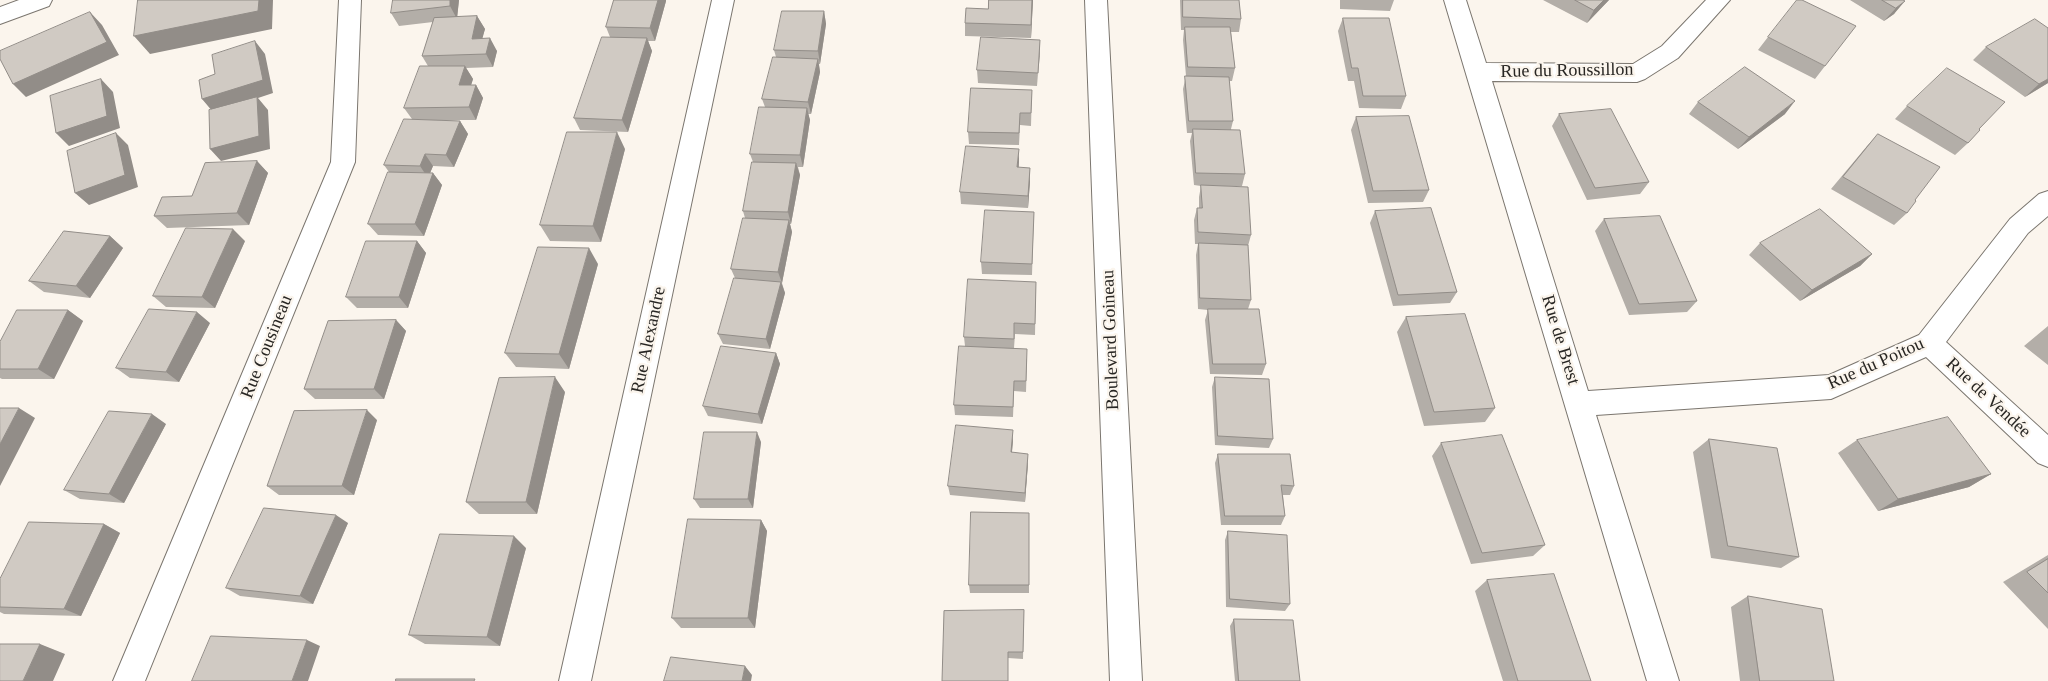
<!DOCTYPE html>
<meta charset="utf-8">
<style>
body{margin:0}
canvas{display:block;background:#fbf5ed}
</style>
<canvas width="2048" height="681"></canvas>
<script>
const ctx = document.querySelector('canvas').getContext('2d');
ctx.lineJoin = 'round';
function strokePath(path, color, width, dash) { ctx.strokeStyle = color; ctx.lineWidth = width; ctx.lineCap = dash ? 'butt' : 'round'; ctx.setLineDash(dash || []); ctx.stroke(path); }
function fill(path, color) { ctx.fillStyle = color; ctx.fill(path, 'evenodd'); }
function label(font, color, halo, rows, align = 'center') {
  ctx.font = font + ' Georgia,serif'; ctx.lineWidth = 4.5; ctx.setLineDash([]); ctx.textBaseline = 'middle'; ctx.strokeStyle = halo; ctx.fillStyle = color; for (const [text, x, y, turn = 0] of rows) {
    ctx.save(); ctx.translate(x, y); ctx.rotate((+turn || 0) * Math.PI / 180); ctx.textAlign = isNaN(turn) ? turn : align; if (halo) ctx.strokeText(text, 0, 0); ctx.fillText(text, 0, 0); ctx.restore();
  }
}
const minor = new Path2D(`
 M19,0H52L49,6L0,24V7Z
 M339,0H361L355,162L145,681H113L331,162Z
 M712,0H734L591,681H559Z
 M1085,0H1107L1142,681H1110Z
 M1444,0H1466L1486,63L1633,64L1662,46L1706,0H1730L1678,58L1645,79L1637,82L1492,81L1588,391L1829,375L1919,335L2010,219L2039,194L2048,191V216L2028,233L1946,342L2048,435V467L2038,463L1926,357L1831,399L1596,415L1679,681H1647Z`);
const wall = new Path2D(`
 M459,0L457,17L477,16L485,29L482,38L497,51L493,67L466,68L473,79L471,85H476L483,98L476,120H434L460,121L468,134L454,167L433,166L430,173H433L442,185L424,236L378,235L368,224L389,172L384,165L412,119L404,108L428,66L422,56L433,22L399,26L391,13Z
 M614,0H666V1L655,41H648L652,51L628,132L580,130L574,118L610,37L606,27Z
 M1033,0L1031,38L965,36V23L988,9Z
 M1180,0H1239L1241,19L1239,32H1231L1235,68L1232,81H1229L1233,121L1231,129L1245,174L1242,186H1224L1251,235L1248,246L1251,300L1248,309L1266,364L1262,375L1210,374L1205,320L1208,310L1198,309L1196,255L1198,244H1195L1194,220L1197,208H1199V197L1201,186L1194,185L1190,141L1192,133H1187L1183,89L1186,76L1183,40L1184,30H1181Z
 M1340,0H1394L1390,11L1340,9Z
 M1543,0H1609L1587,23Z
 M1850,0H1903L1894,14L1884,21Z
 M824,11L826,24L820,64H819L820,72L811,114H808L810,120L803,167H798L800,175L791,224H790L792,232L782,283L785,293L770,349L723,344L718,334L735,278L731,269L745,218L743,211L753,162L750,154L765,107L762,99L776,57L774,50Z
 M1343,18L1406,96L1401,109L1359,108L1354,81H1348L1338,31Z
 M2048,28V83L2025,97L1973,60L1986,47Z
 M1768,37L1825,66L1815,79L1758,50Z
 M1040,40L1037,86L978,83L977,70Z
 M1032,90L1031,126L1020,125L1019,145L969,144L968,132Z
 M1698,102L1785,114L1738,149L1689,114Z
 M1907,106L1979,129L1968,143L1955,155L1895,119Z
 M1559,114L1649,182L1640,194L1587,200L1552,126Z
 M1356,117L1429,190L1423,202L1368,203L1351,130Z
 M1878,134L1915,200L1907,213L1894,225L1831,189L1867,146Z
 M625,149L601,242L550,241L540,225Z
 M257,161L268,173L249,225L167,228L154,216Z
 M1019,162V168H1030V181L1028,208L961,204L960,192Z
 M1375,211L1457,292L1450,303L1393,306L1370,223Z
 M1034,212L1032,275L982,274L981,262Z
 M1604,219L1697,301L1687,312L1629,315L1595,231Z
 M110,236L123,248L90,298L44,292L29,281Z
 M245,241L215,308L166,307L153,296Z
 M417,241L426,253L408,308H357L346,297Z
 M1760,243L1872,254L1860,266L1800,301L1749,255Z
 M598,264L569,369L516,367L505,353Z
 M1036,282L1035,335L1015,334L1014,348L1027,359L1026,392L1014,391L1013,417L955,415L954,405L965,346L964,337Z
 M68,310L83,321L54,379H2L0,378V342Z
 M1406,317L1495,408L1485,422L1424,426L1397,332Z
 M396,320L406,331L384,399H315L304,389Z
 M210,323L179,382L130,378L116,368Z
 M2048,326V365L2024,346Z
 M776,353L780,364L762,424L708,416L703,406Z
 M1215,377L1273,439L1269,448L1215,445L1212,387Z
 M565,392L537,514H479L466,502Z
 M377,420L354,495H279L267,486Z
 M166,424L124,503L80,499L64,490Z
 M1709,439L1799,557L1781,568L1711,558L1693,452Z
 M1013,440L1012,452L1028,463L1025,502L950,495L948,486Z
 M1857,440L1991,474L1969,487L1878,511L1838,453Z
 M761,442L753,508H700L694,499Z
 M1441,443L1545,545L1533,556L1471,564L1432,456Z
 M1218,454L1294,486L1290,495H1283L1285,516L1281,525H1221L1215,463Z
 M1029,513V593H970L969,585Z
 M761,520L767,531L755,628H681L672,618Z
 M348,523L313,604L240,596L226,588Z
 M104,524L120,533L81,616L4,614L0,612V579Z
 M1228,531L1290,604L1285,611L1226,607L1225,540Z
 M526,548L500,646L425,644L409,635Z
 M2048,555V629L2003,582Z
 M1487,580L1591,681H1503L1475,591Z
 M1748,596L1834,681H1740L1731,607Z
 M1024,610L1023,659L1008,658L942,681Z
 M1234,619L1300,681H1235L1230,626Z`);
const shadedWall = new Path2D(`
 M259,0H273L272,29L150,54L134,36Z
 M450,0H459L457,19L450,6Z
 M658,0H666V1L655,41L650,28Z
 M1032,0H1033L1031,38V25Z
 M1604,0H1609L1587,23L1594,10Z
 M1905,1L1894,14L1884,21L1896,8Z
 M824,11L826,24L820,64L818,51Z
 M90,12L102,25L119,55L26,97L13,84Z
 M477,16L485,29L479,51L472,39Z
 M490,38L497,51L493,67L486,54Z
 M647,38L652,51L628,132L622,120Z
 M1040,40V53L1037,86L1038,73Z
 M255,41L265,54L273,93L258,98L268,110L270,149L221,161L210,149L213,112L202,99Z
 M818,59L820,72L811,114L808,102Z
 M465,66L473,79L467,98L459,85Z
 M101,79L113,92L120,128L69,146L56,133Z
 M2048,79V83L2025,97L2039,84Z
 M476,85L483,98L476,120L469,107Z
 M1795,101L1785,114L1738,149L1749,137Z
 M807,108L810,120L803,167L800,155Z
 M460,121L468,134L454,167L446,155Z
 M617,132L625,149L601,242L593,226Z
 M116,133L128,145L138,187L89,205L75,193Z
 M1019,149V162L1017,180V167Z
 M425,154L433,166L428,178L420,166Z
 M257,161L268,173L249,225L237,213Z
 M796,163L800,175L791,224L788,212Z
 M1030,168V181L1028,208V196Z
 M433,173L442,185L424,236L415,224Z
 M789,220L792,232L782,283L778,272Z
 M233,229L245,241L215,308L202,297Z
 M110,236L123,248L90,298L76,286Z
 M417,241L426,253L408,308L399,297Z
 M589,248L598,264L569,369L559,354Z
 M1872,254L1860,266L1800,301L1812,290Z
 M781,282L785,293L770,349L766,339Z
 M68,310L83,321L54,379L38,369Z
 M197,312L210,323L179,382L166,372Z
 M396,320L406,331L384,399L374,389Z
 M776,353L780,364L762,424L758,414Z
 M555,377L565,392L537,514L526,502Z
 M19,408L35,418L0,486V444Z
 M367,410L377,420L354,495L342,486Z
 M152,414L166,424L124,503L109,494Z
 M1013,430V440L1011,462V452Z
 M757,432L761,442L753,508L748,499Z
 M1028,454V463L1025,502V493Z
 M1991,474L1969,487L1878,511L1898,499Z
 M336,515L348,523L313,604L300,596Z
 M761,520L767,531L755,628L748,618Z
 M104,524L120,533L81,616L64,609Z
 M514,536L526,548L500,646L487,637Z
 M307,640L320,646L308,681H292Z
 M40,644L65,654L53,681H23Z
 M745,666L752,675L751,681H742Z`);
const building = new Path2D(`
 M138,0H259L258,11L134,36Z
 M393,0H450V6L391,13Z
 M614,0H658L650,28L606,27Z
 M989,0H1032L1031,25L965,23L966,8L988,9Z
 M1183,0H1239L1241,19L1183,17Z
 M1575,0H1604L1594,10Z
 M1797,0H1802L1856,26L1825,66L1768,37Z
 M1882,0H1903L1905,1L1896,8Z
 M782,11H824L818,51L774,50Z
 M90,12L107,42L13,84L0,59V51Z
 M477,16L472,39L490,38L486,54L422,56L434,18Z
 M1343,18H1389L1406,96H1363L1358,68H1352Z
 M2035,19L2048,28V79L2039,84L1986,47Z
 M1185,27H1230L1235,68L1188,67Z
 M602,37L647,38L622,120L574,118Z
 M981,37L1040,40L1038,73L977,70Z
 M255,41L263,80L202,99L199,80L215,74L212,55Z
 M773,57L818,59L808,102L762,99Z
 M420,66H465L459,85H476L469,107L404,108Z
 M1745,67L1795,101L1749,137L1698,102Z
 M1947,68L2005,102L1979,129L1980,130L1968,143L1907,106Z
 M1185,76L1229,77L1233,121H1189Z
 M101,79L107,116L56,133L50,96Z
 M971,88L1032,90L1031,113H1020L1019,133L968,132Z
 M257,97L259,136L210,149L209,110Z
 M759,107L807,108L800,155L750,154Z
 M1611,109L1649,182L1595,188L1559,114Z
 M1409,116L1429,190L1373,191L1356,117Z
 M404,119L460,121L446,155L425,154L420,166L384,165Z
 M1193,129L1240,130L1245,174L1196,173Z
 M567,132H617L593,226L540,225Z
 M116,133L125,175L75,193L67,151Z
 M1878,134L1940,167L1915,200L1916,201L1907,213L1843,177Z
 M966,146L1019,149L1017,167L1030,168L1028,196L960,192Z
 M257,161L237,213L154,216L162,197L192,196L205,163Z
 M752,162L796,163L788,212L743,211Z
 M388,172L433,173L415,224H368Z
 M1201,185L1248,187L1251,235L1198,232L1197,208H1202Z
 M1431,208L1457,292L1398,295L1375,211Z
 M1820,209L1872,254L1812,290L1760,243Z
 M985,210L1034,212L1032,264L981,262Z
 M1660,216L1697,301L1639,304L1604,219Z
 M743,218L789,220L778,272L731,269Z
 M186,228L233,229L202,297L153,296Z
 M64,231L110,236L76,286L29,281Z
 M366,241H417L399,297H346Z
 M1199,243L1248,245L1251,300L1200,298Z
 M538,247L589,248L559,354L505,353Z
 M734,278L781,282L766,339L718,334Z
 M968,279L1036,282L1035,324L1014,323V339L964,337Z
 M149,309L197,312L166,372L116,368Z
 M1208,309H1259L1266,364H1213Z
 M17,310H68L38,369H0V342Z
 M1465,314L1495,408L1434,412L1406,317Z
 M396,320L374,389H304L328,321Z
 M721,346L776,353L758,414L703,406Z
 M959,346L1027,349L1026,381H1014L1013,407L954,405Z
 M555,377L526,502H466L499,378Z
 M1215,377L1269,379L1273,439L1218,436Z
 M0,408H19L0,444Z
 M367,410L342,486H267L294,411Z
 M109,411L152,414L109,494L64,490Z
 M1948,417L1991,474L1898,499L1857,440Z
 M956,425L1013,430L1011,452L1028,454L1025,493L948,486Z
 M704,432H757L748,499H694Z
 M1502,435L1545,545L1482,553L1441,443Z
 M1709,439L1777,448L1799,557L1728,546Z
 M1218,454H1290L1294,486L1281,485L1285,516H1225Z
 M264,508L336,515L300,596L226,588Z
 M971,512L1029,513V585H969Z
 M688,519L761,520L748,618H672Z
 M29,522L104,524L64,609L0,607V579Z
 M1228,531L1287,535L1290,604L1230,599Z
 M440,534L514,536L487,637L409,635Z
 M2048,559V593L2027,572Z
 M1554,574L1591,681H1518L1487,580Z
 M1748,596L1822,609L1834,681H1760Z
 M1024,610L1023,652H1008V681H942L944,611Z
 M1234,619L1293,620L1300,681H1239Z
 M211,636L307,640L292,681H192Z
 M0,644H40L23,681H0Z
 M671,657L745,666L742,681H664Z
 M396,679H475L474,681H396Z`);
const streetNames = [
 ["Rue du Roussillon",1567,71,-1],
 ["Rue Alexandre",649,340,-78],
 ["Boulevard Goineau",1111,340,-92],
 ["Rue de Brest",1560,340,73],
 ["Rue Cousineau",267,347,-68],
 ["Rue du Poitou",1876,364,-24],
 ["Rue de Vendée",1988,398,43]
];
strokePath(minor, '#7b766f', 2);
fill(minor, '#fff');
fill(wall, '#b3aea8');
fill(shadedWall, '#928d88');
fill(building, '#d0cac3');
strokePath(building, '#928d88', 1);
label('18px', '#282623', '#fbf5ed', streetNames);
</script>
